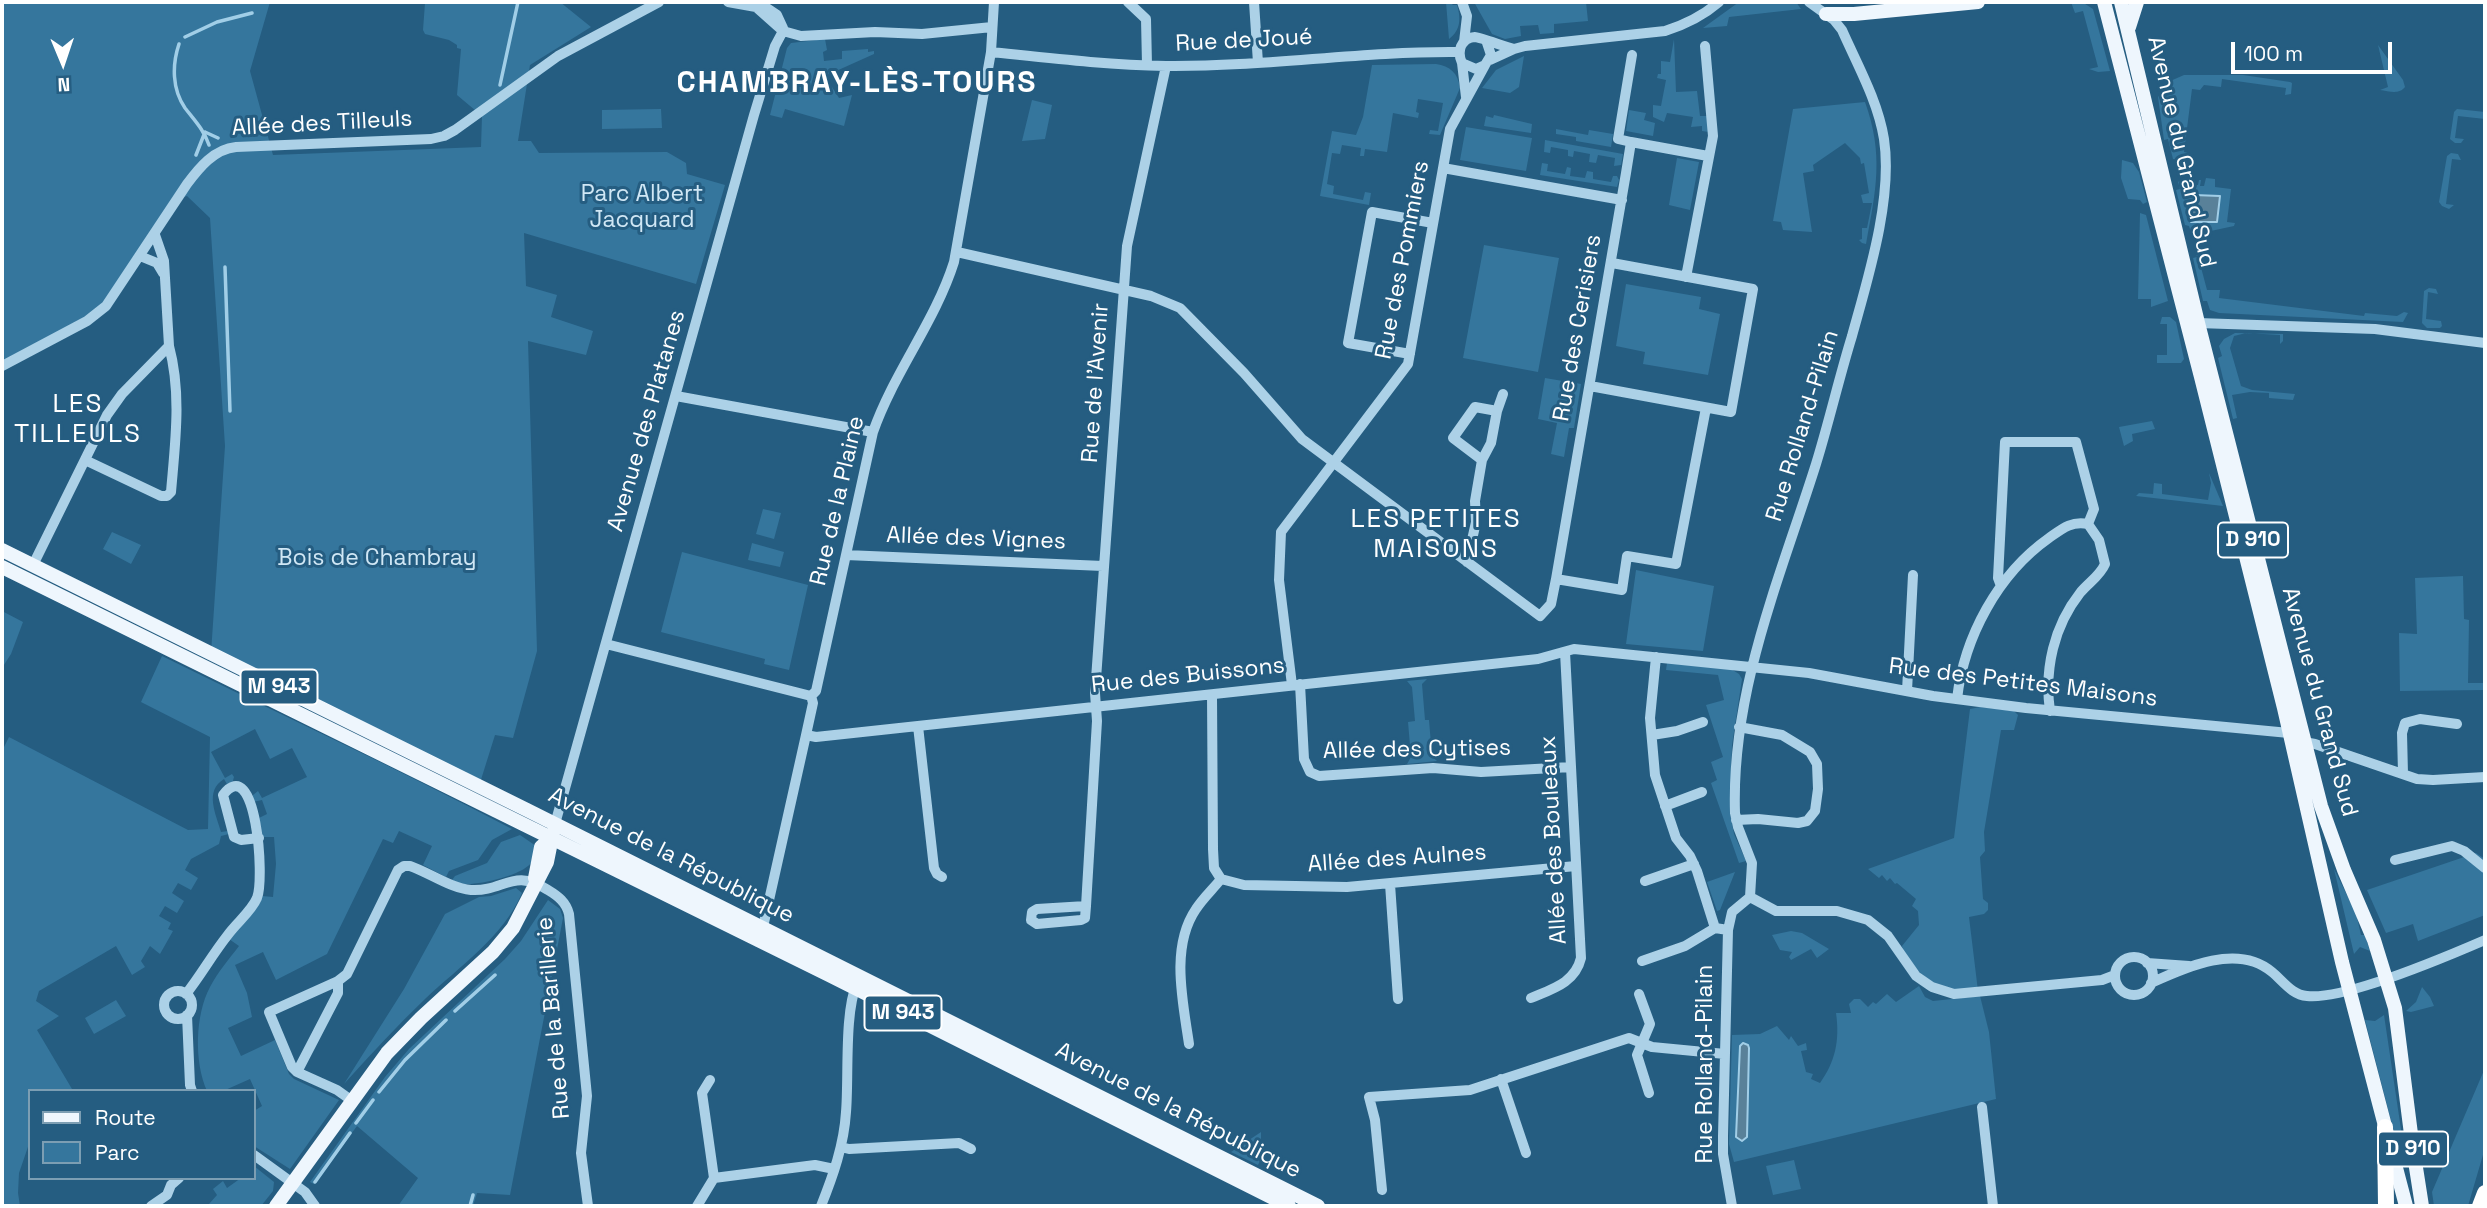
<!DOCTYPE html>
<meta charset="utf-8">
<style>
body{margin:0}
#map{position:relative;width:2487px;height:1208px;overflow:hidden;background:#255d81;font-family:"Space Grotesk",sans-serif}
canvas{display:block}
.frame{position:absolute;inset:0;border:4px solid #fff;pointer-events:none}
.legend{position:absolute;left:28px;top:1089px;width:228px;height:91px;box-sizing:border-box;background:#255d81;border:2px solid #7c9eb3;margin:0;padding:9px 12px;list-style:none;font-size:21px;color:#fff}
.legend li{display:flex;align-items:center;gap:14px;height:35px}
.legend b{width:35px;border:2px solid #7c9eb3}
.north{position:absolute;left:28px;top:28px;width:70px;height:70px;-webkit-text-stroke:5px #255d81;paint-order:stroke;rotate:178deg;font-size:19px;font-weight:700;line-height:28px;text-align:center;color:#fff}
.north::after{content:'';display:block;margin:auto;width:24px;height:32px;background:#fff;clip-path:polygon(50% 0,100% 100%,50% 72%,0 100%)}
.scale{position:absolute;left:2231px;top:42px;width:161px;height:32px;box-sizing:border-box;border:4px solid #fff;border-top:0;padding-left:9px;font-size:21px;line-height:24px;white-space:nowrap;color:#fff;-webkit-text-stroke:5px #255d81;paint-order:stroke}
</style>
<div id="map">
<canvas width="2487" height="1208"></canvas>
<div class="frame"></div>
<ul class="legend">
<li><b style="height:9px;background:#eef6fd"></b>Route</li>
<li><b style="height:19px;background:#35769d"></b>Parc</li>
</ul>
<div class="north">N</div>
<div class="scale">100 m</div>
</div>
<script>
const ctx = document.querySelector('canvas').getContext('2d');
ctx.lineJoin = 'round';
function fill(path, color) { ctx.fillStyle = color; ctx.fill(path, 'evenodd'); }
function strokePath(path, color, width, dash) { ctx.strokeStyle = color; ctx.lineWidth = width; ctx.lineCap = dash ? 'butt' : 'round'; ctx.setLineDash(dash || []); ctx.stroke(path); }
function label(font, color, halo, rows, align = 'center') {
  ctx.font = font + ' "Space Grotesk",sans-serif'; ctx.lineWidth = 6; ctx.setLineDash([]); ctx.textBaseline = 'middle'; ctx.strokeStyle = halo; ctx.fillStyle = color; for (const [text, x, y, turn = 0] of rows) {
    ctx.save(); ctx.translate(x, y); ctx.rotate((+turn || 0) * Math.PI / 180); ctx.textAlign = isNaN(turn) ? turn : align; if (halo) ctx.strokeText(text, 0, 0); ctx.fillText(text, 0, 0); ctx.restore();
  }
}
const green = new Path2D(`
 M2,2H270L250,71L273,155L481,147L482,116L457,95L461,49L457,48V45L449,40L425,34L423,30L425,3L421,2H560L591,27L530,65L518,141H531L539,153L667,152L686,163L687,174L725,185L696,284L524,233L526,286L557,295L551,317L593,331L586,355L528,341L537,651L513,738L495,735L479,786L211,653L225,446L210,218L187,196L177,199L106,306L2,366Z
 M1446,2H1450L1453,5H1457C1461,18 1461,30 1449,39Z
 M1474,2H1586L1588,21L1554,24V33L1540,34L1538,25L1520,26L1521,36L1505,39L1492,34Z
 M1739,2H1796L1801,9L1729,17L1727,26L1703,28Z
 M2071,2H2082L2093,9L2110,71L2098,72L2089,69L2098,67L2083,11L2075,13Z
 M825,39L827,50L823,52L824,61L842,59V51L868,49V52L874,51V54L825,76L839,98L852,95L844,126L785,109L782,118L770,115L787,48L791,43Z
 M1674,39L1676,92L1697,91L1700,116H1708L1709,132L1702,131V126L1691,127L1693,117L1667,113L1664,122L1653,117V105L1661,106L1666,80L1657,78L1658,74H1661V61L1670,62Z
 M2378,45L2403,80L2405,87C2399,95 2389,91 2380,90L2388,87Z
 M1524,56L1519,87L1510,93L1482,88L1496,70Z
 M1436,64C1450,66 1458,73 1460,88L1440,135L1429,134L1430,130L1438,131L1443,103L1418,99L1416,112L1419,113L1418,118L1393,113L1387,152L1365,149L1364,156H1360L1361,148L1342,145L1340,154L1332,153L1327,184L1334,186L1333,194L1363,200L1365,192L1371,193L1369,205L1320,196L1332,131L1356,135L1363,117L1372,65Z
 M2184,75H2243L2290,82L2292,83L2291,94L2285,95L2286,88L2222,79L2221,87L2204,85L2200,90L2192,89L2184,152L2192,154L2191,157L2185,161L2173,159L2168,139L2164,140L2158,97L2168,82Z
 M1032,100L1052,105L1045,139L1022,141Z
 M1865,102C1884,155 1876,190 1866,244L1862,243L1859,240L1862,239V228H1867L1872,203H1863L1861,195L1869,193L1864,163L1861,164L1860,158L1845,143L1813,165L1814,171L1803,173L1812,232L1783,230L1781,222L1773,221L1793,109Z
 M661,109L662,128L602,129V110Z
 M2457,109L2485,112V119L2458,116L2455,138L2464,139L2461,143H2455L2450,139L2454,112Z
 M1629,110L1646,113L1644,120L1655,123L1653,136L1626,131Z
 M1494,115L1532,124L1531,133L1484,126L1486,116L1493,118Z
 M1466,127L1532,138L1526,171L1460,160Z
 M1556,129L1588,135L1589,130L1613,134L1611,147L1576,141V137L1556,134Z
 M1545,140L1623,154L1621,165L1614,166L1615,158L1598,155L1596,163L1589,162L1590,154L1574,151L1573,157L1568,156V150L1551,147L1550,153L1544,152Z
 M2451,153L2458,154L2461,160L2452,159L2446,204L2454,205L2449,209L2442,206L2439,202L2447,156Z
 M1677,158L1699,162L1690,210L1669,205Z
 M2122,160L2133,163L2139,172L2147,202L2143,204L2140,200L2128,199L2121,178Z
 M1542,163L1548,164L1547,171L1565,174L1567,167L1571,168L1570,176L1585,178L1587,171L1593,172V179L1611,182L1613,176H1617L1619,180L1617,187L1540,175Z
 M2184,178L2194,179V185H2198L2199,180H2201L2200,186H2204L2206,178L2215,179V187L2231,189L2227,222L2235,223L2234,226L2192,235L2189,226L2185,225L2176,190L2180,189L2178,182Z
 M2140,213L2146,215L2168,301L2151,307V299H2138Z
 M1484,245L1559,258L1538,372L1463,358Z
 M2202,247L2206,253L2198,256L2207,290H2220L2219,298L2364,316L2365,313L2397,316L2404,312L2408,313L2403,322L2219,313L2210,310L2207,301H2203L2193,258L2197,257L2195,248Z
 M1626,284L1701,297L1699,309L1720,314L1708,375L1643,364L1645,352L1616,346Z
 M2429,288L2436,289L2438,294L2428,292L2426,319L2441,321L2442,326L2440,328H2427L2422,323L2424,291Z
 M2162,317H2170L2176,322L2184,359L2181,363H2157V355H2167V324H2160Z
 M2235,333L2283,334V341L2280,344V335L2246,333L2234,336L2230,348L2241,386L2252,390L2295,394L2293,400L2269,398V393L2250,392L2232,395L2237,418L2233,419L2218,358L2222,356L2219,346L2224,339Z
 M1545,378L1581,384L1574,428H1569L1564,457L1551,454L1557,423L1538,419Z
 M2152,421L2155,429L2132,434L2133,441L2124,446L2119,427Z
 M2209,473L2223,506L2136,496L2139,493L2153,494L2154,483L2162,484V494L2208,500L2211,483Z
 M763,509L781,513L774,539L756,534Z
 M112,532L141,545L131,564L103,549Z
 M752,543L784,552L780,567L748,560Z
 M682,552L808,585L789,670L764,664L765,659L661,632Z
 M1636,570L1714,586L1703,651L1626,644Z
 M2463,576L2464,619L2469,620L2468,683H2485V690L2400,691L2399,633L2417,634L2415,578Z
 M2,611L23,622L11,654L2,668Z
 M162,656C279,714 397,768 512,829L492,840L478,860L449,871L446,877L423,865L432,846L399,831L393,843L383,839L327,954L276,980L263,952L235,965L247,993L252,1017L228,1028L241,1056L275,1040L289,1074L294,1079L339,1100L290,1169L254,1146V1111L262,1106L250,1079L223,1091H207C194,1062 195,1015 210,987C218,972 229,959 239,946L229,939L262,896L273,897L276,864L274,837H262L259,818L267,814L262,800L253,802V795L258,791L262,798L307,777L292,748L270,759L255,729L211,752L225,778L232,774L234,777L232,784L228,786L224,779C204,791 216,814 221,832L228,831L229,834L221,836L219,844L191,859L185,870L198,878L191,890L178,883L172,893L184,901L177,913L165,906L159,916L171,923L168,929L173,931L160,954L150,946L141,961L145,967L132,975L116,946L39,991L36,1001L59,1016L37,1030L72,1089L69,1091H30V1141L19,1173L18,1193L20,1206H2V751L9,737L188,830L208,829L210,737L141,702Z
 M1667,663L1731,669L1739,674L1742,679L1732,745L1730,813L1734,834L1746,861L1739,863L1711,783L1717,780L1711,762L1723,757L1706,705L1724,700L1718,675L1666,670Z
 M1427,679L1422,684L1425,720H1429L1432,756L1437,761L1407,764L1411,757L1408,722L1415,721L1412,687L1407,681Z
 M1980,707L2014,711L2018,715L2014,730H2001L1984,832L1985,851L1980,857L1983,899L1988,903V910L1984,914L1969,917L1978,991C1949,990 1932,988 1913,965C1908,958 1903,954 1902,946L1919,925L1918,911L1912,906L1916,899L1897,883L1895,884L1890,878L1887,881L1882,875L1879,878L1868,869L1954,838L1970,709Z
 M520,835L536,846C535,851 534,859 531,863C522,875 483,884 468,884C462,885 457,882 452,880L455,876L487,863L501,842Z
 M2476,853L2485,859V915L2418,941L2413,924L2386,933L2367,890Z
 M2334,869L2356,913L2361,935H2365L2370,951L2360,947L2354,954Z
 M1735,872L1720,910L1717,911L1707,882Z
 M516,888L522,893C503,937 459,967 425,999C397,1026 370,1055 344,1084L404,989L445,914L479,897L491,896Z
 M548,900L560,909L563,918L510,1195L477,1193L473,1206H398L418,1178L357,1126L314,1184L310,1182L385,1077L409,1049L505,959L521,941Z
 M1791,931L1802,933L1829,949L1817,958L1811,949L1791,960L1789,957L1792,952L1780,950L1772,935Z
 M1919,986L1925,997L1933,1001L1980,996L1989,1032L1996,1099L1734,1162L1729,1144L1732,1035L1760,1034L1777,1026L1789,1040L1791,1036L1798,1046L1806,1043L1807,1050L1801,1051L1806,1072L1813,1074L1811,1079L1820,1083C1835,1062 1840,1041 1836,1013H1851L1849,1004L1854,999H1860L1868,1007L1873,1002L1876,1004L1887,994L1896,1002Z
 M2422,987L2430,997L2434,1006L2411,1012L2406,1011L2416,1002Z
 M116,1000L126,1016L94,1034L85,1018Z
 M2384,1015L2406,1163H2402L2365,1020L2375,1021Z
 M2485,1068V1148L2468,1206H2434L2432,1192Z
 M1261,1132V1141L1257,1142V1157H1262L1258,1165L1231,1152Z
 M1794,1160L1801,1189L1773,1195L1766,1166Z
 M254,1166L274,1182L273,1191L261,1206H211L209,1204L217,1195L213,1189L223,1181L227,1188L241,1178H254Z`);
const water = new Path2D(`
 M2194,195L2220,196L2217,222H2191Z
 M1743,1043L1748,1045L1749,1048L1747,1137L1742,1141L1736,1137L1740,1046Z`);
const stream = new Path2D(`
 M185,37L217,22L252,13
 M179,44C172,65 172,89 185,108C195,121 204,130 209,145
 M500,85L518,2
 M196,155L205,132L218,138
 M225,267L230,411
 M455,1011L495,975
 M379,1092L405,1060L446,1020
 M356,1123L373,1100
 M315,1182L350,1133
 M470,1206L473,1195`);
const minor = new Path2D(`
 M728,2L756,7L783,31L801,36L875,32L922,34L992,27
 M758,2L777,15L783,28
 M1128,2L1146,19L1147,65
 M1254,2L1258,63
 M1462,2L1467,16L1464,42
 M1487,43L1491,55L1485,65L1476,69L1462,63C1457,52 1460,38 1475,37C1479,37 1506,47 1514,49
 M991,52C1049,58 1107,65 1166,66C1264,67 1361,51 1458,52
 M1490,60L1514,49L1525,46L1665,31C1684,25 1704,15 1719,2
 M1462,63L1466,97
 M1631,142L1708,156
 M1443,168L1622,200
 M957,252L1151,296L1180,308L1244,373L1302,439L1540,616L1551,604L1556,579L1626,173L1631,142L1618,139L1632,55
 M140,256L157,263L163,273
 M1686,277L1713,136L1705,46
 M2198,323L2375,329L2485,343
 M1410,354L1348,343L1372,212L1433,223
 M2,366L87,321L106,306L187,184C199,168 214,149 236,147L431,139L444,136L455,130L558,56L659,2
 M1590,386L1731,412L1753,289L1612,263
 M676,396L873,432
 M1497,411L1503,394
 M85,460L161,496H167L171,492C175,444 182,394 169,346
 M846,555L1103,566
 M1467,562L1476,522L1475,501L1482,460L1453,438L1475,407L1497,411L1491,443L1482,460
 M33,565L107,415L122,394L169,346L164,261L155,235
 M1556,579L1622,590L1627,556L1676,564L1706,408
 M2001,586L1998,578L2005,442H2076L2094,509L2088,524
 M606,644L811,696
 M1656,657L1650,718L1655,775L1676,838L1690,856L1697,871L1715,928L1728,930
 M1300,684L1304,759L1310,772L1319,776L1433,768L1481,772L1571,767
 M1292,685L1279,580L1281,532L1408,364L1450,129L1485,65
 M1907,691L1913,575
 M1957,699C1964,637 1998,574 2049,538C2063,528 2071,521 2088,524L2099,540L2105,564C2100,576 2088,583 2080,593C2054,626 2044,669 2050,711
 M918,726L934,868L937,874L942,877
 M806,735L816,737L1538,659L1574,649L1809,673L1933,696L2026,708L2289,733
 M1652,735L1677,731L1703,722
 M2304,742L2315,744L2417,779L2433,780L2485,777
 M2403,774L2402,733L2405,723L2420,719L2457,724
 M1665,806L1702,792
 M1736,820L1758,819L1798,823L1807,821L1815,811L1818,789L1817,764L1810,752L1782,735L1739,727
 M555,824L754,115L775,46L783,31
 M2395,860L2452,846L2464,851L2485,868
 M1221,879L1244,885L1347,887L1576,866
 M1645,881L1694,864
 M1390,884L1398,999
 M1750,897L1752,863L1738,827L1735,813C1731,691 1780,578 1816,464C1829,422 1839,378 1852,336C1868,278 1893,199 1884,139C1878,101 1857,64 1842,30L1834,20L1809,2
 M1750,897L1776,911H1837L1868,920L1888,936L1916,976L1932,987L1954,994L2102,980L2115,975
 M1086,906L1037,909L1032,912L1031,920L1037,924L1081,920L1085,918L1086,906L1097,721L1095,693L1127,246L1166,66
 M763,927L806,735L813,703L811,696L816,691L873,432C894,372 935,322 954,262L991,52L994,2
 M2115 976a19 19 0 1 1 38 0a19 19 0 1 1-38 0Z
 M1642,961L1685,946L1715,928
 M2147,963L2189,966
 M2151,983C2186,967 2238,943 2272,972C2283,981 2292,995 2307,996C2344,1000 2448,956 2485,940
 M164 1005a14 14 0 1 1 28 0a14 14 0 1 1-28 0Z
 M186,994C201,975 212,955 227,936C236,923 251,912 257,898C265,878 256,752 223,795L234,837L241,840L259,838
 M1639,994L1650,1024L1637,1055L1649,1093
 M1531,998C1552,989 1575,983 1581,958L1565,652
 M187,1015L190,1085L192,1091
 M1189,1044C1183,1002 1170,947 1196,909C1203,898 1213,889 1221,879L1214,868L1213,849L1212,695
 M297,1072L292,1067L269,1012L338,981
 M1501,1079L1526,1153
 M710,1080L702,1093L714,1178
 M351,1100L337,1090L297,1072L338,993V981L347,974L398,870L404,866H410C430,873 450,888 471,890C504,892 513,867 548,890C558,896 566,902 569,914L587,1096L581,1153L588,1206
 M1982,1107L1993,1206
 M841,1147L849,1149L959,1143L971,1149
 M254,1155L305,1192L315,1206
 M1382,1190L1375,1120L1369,1097L1470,1090L1629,1038L1652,1047L1725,1054
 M151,1206L167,1195L171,1185L179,1178
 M697,1206L714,1178L815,1165L834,1169
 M821,1206C833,1176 844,1145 846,1112C849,1077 844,1013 857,983
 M1732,1206L1723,1154V1136L1728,930L1732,912L1750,897`);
const major = new Path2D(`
 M2104,2L2201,377L2284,708L2342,962L2406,1206
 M2121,2L2198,323L2321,806L2344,870L2374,940L2395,1008L2412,1142L2422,1206
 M1826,14H1854L1978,2
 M2129,27L2137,2
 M2,550L527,810L1318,1206
 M2,567L829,975L1289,1206
 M535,878L541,847L550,839
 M276,1206L387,1053L421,1018L493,952L513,928L547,862L553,832`);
const highway = new Path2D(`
 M2385,1127L2386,1206
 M2480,1206L2485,1193`);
const shields = [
 [2253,540,70],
 [279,687,77],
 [903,1013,77],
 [2413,1149,70]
];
const shieldNames = [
 ["D 910",2253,540],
 ["M 943",279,687],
 ["M 943",903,1013],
 ["D 910",2413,1149]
];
const streetNames = [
 ["Rue de Joué",1244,41,-3],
 ["Allée des Tilleuls",322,124,-3],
 ["Avenue du Grand Sud",2181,152,77],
 ["Rue des Pommiers",1403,260,-79],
 ["Rue des Cerisiers",1578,328,-80],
 ["Rue de l'Avenir",1096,383,-86],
 ["Avenue des Platanes",647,421,-74],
 ["Rue Rolland-Pilain",1803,426,-73],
 ["Rue de la Plaine",838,501,-77],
 ["Allée des Vignes",976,539,2],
 ["Rue des Buissons",1188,676,-6],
 ["Rue des Petites Maisons",2023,683,7],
 ["Avenue du Grand Sud",2319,702,75],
 ["Allée des Cytises",1417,750,-1],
 ["Allée des Bouleaux",1554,840,-93],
 ["Avenue de la République",671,856,27],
 ["Allée des Aulnes",1397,859,-4],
 ["Rue de la Barillerie",554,1018,-95],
 ["Rue Rolland-Pilain",1706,1064,-90],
 ["Avenue de la République",1178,1111,27]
];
const parkNames = [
 ["Parc Albert",642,195],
 ["Jacquard",642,221],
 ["Bois de Chambray",377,559]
];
const quarterNames = [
 ["LES",78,405],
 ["TILLEULS",78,435],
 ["LES PETITES",1436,520],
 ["MAISONS",1436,550]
];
const districtNames = [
 ["CHAMBRAY-LÈS-TOURS",857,84]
];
fill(green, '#35769d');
fill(water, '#598199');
strokePath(water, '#a1cee7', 2);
strokePath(stream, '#a1cee7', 3.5);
strokePath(minor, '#acd1e7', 10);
strokePath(major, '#eef6fd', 14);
strokePath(highway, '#fff', 16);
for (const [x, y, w] of shields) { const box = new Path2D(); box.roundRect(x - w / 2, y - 17.5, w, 35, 5); ctx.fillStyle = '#255d81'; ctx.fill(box); strokePath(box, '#fff', 2); }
label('bold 21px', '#fff', null, shieldNames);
label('23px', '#fff', '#255d81', streetNames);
label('23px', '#d0e7f5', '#255d81', parkNames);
ctx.letterSpacing = '2px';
label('26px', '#fff', '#255d81', quarterNames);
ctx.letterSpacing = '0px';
ctx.letterSpacing = '2px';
label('bold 30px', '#fff', '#255d81', districtNames);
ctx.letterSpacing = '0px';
</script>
